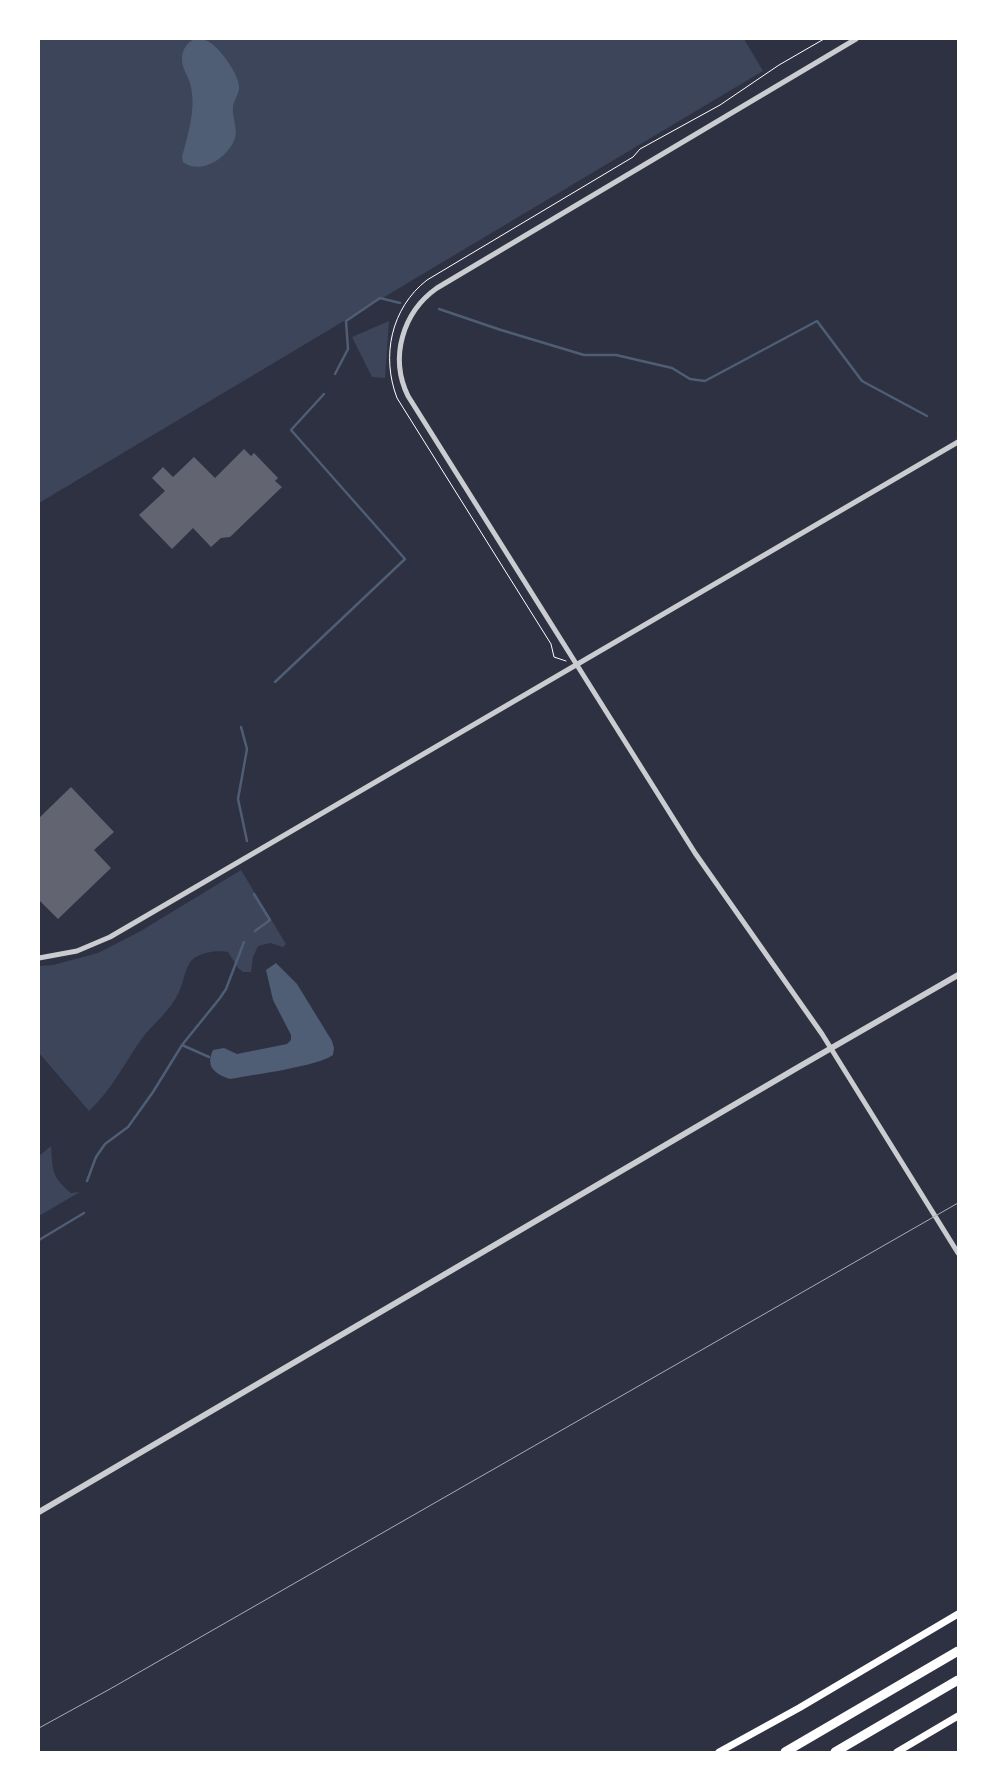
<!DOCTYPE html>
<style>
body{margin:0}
#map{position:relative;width:997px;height:1791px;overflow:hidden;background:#2d3142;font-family:"Golos Text",sans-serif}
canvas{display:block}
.frame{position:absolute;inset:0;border:40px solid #fff;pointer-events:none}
</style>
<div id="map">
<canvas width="997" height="1791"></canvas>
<div class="frame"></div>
</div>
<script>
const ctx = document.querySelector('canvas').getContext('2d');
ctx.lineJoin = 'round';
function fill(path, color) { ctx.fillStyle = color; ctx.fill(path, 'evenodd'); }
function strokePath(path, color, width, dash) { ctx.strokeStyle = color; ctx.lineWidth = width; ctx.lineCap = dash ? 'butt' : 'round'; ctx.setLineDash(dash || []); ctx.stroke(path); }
const green = new Path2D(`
 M39,39H744L763,71L39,503Z
 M389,321L385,378L372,377L352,337Z
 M241,870L286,944L283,947L270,943L258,946L253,957L251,972H243L238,968L228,952C217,950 201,952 192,960C184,969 184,982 179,992C171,1010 155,1022 143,1037C125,1062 112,1090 89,1111L39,1053V966L53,965L98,953L139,932Z
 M51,1146C53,1171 51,1176 71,1193L80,1192L39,1216V1156Z`);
const water = new Path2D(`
 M195,39C200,39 204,39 209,42C220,48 238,73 239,86C240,94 233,100 233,108C232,117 238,130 235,138C229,157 201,176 183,162L182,157C188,134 196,110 191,87C189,76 181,69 182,57C183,49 187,42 195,39Z
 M276,963L297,984L332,1041L334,1048L333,1055C319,1066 252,1075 230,1079C215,1074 205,1067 213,1050L224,1048L237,1054L287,1044L291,1040V1035L273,1000L266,970Z`);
const stream = new Path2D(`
 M439,309L501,330L584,355H616L672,368L690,379L705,381L817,321L862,381L927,416
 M335,374L348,349L346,321L380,298L400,303
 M275,682L405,559L291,430L324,394
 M241,727L247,749L238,799L247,841
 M254,894L270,920L255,931
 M182,1045L209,1057
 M87,1181L96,1157L105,1144L128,1127L153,1092L182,1045L220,998L226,989L244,942
 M39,1240L84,1213`);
const building = new Path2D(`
 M244,449L251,456L254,453L278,478L275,481L282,487L230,537L221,538L211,547L193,528L172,549L139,515L165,491L152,478L163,467L173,477L194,457L215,478Z
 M71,787L114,832L94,850L111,868L58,919L40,901L39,902V818Z`);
const path = new Path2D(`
 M566,661L554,657L551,644L397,398C381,356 391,308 427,280L633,157L640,149L720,105L779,65L824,39`);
const minor = new Path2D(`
 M856,39L437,288C403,312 389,357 408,396L695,853L822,1034L958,1253
 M39,958L77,951L110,937L958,442`);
const tertiary = new Path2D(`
 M39,1512L802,1065L958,975`);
const secondary = new Path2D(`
 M719,1752L799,1708L958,1614
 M897,1752L958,1716`);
const motorway = new Path2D(`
 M785,1752L958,1651
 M835,1752L958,1680`);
const tram = new Path2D(`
 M39,1728L110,1689L958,1203`);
fill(green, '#3c4559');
fill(water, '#4f5d75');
strokePath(stream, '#4f5d75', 2.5);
fill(building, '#626471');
strokePath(path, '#fff', 1);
strokePath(minor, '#caccd0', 5);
strokePath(tertiary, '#caccd0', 6);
strokePath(secondary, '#fff', 7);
strokePath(motorway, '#fff', 9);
strokePath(tram, '#abadb3', 1);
</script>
